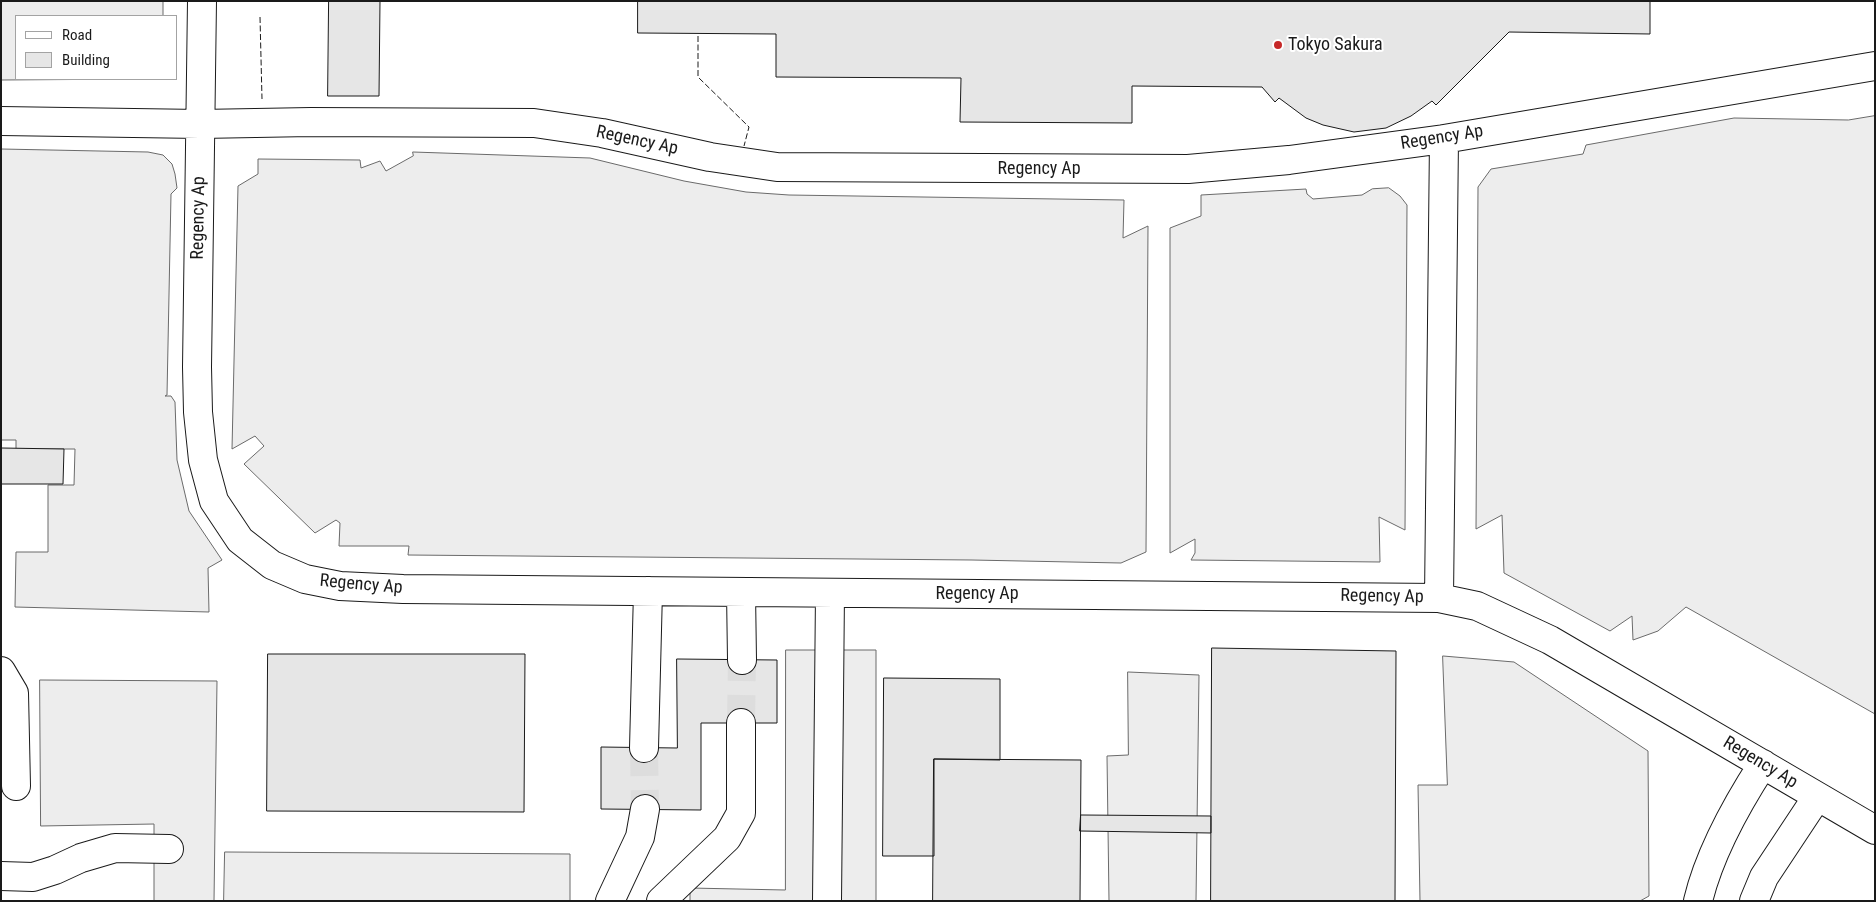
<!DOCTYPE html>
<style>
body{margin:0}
#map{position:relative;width:1876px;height:902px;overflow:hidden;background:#fff;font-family:"Roboto Condensed",sans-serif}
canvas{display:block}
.frame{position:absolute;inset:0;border:2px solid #1a1a1a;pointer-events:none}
.legend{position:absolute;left:15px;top:15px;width:162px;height:65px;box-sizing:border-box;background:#fff;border:1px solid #a3a3a3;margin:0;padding:6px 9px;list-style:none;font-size:15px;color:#1a1a1a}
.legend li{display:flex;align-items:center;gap:10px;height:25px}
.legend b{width:25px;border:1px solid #a3a3a3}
</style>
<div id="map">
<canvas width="1876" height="902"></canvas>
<div class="frame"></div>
<ul class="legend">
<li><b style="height:6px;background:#fff"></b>Road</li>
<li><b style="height:14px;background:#e6e6e6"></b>Building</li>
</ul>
</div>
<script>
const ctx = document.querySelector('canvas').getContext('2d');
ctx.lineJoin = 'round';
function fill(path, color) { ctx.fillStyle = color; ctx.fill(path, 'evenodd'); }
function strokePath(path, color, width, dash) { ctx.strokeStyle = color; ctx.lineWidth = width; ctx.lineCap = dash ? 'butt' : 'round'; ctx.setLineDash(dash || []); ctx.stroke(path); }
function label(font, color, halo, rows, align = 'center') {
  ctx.font = font + ' "Roboto Condensed",sans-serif'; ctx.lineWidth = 4; ctx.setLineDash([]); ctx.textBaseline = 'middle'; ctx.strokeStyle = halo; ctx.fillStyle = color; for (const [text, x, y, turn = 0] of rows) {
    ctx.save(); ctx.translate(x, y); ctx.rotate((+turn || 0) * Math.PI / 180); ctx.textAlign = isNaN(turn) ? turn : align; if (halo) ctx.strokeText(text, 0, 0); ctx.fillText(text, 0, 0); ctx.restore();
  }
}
const built = new Path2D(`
 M1,1H163V16H16V79H144L1,80Z
 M1875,116V714L1686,607L1658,631L1633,640L1632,616L1610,631L1504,573L1502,515L1476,529L1478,187L1491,169L1583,154L1586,145L1734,118L1848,120Z
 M1,149L148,152L163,155L172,164L175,174L177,188L171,194L167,395L165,396H171L175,402L177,460L189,511L222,560L208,568L209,612L15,607L16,552H48V485H74L75,449H16V440H1Z
 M413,152L590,158L684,181L746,192L789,195L1124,200L1123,238L1148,226L1146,552L1121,563L972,560L408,555L409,546H339L340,523L336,520L315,533L244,464L264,446L255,436L232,449L238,186L258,174V159L360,160L361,168L380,161L386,171L413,156Z
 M1389,188L1400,196L1407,205L1405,530L1379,517L1380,562L1191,560L1195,553V539L1170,553V228L1201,216V195L1306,189L1307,194L1313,199L1362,195L1372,189Z
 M786,650H876V901H690V888L785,890Z
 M1443,656L1514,662L1648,751L1649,896L1640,901H1420L1418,785H1447Z
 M1128,672L1199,675L1196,901H1109L1107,756L1128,755Z
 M40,680L217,681L214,901H154V824L41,826Z
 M225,852L570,854V901H224Z`);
const building = new Path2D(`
 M329,1H380L379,96H328Z
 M638,1H1650V34L1509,32L1436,105L1432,101L1411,116L1386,128L1354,132L1323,125L1306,118L1279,98L1275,102L1262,87L1132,86V123L960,122L961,78L776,77V34L638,33Z
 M1,448L64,449L63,484H1Z
 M1212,648L1396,651L1395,901H1211Z
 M268,654H525L524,812L267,811Z
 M677,659L777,660V723H701V810L601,809V747L677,748Z
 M884,678L1000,679V760L934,759V856H883Z
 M934,759L1081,760L1080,901H933Z
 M1081,815L1211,816V833L1080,831Z`);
const minorTunnel = new Path2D(`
 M741,723L742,660
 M644,748L645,809`);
const minor = new Path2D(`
 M202,1L197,367L198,412L203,460L214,501L240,540L272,565L305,579L340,586L403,589L1439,598L1477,606L1550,640L1875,830
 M1,121L200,124L311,122L534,123L602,133L710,157L777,167L1188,169L1289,160L1444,139L1875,66
 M741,592L742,660
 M1439,598L1444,139
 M1,671L14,693L16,786
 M644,748L648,591
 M1,876L33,877L55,870L81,858L115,848L169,849
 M610,901L640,837L645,809
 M661,901L727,838L741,813V723
 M827,901L830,593
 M1698,901C1709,855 1737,804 1763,764
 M1754,901L1764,877L1817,797`);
const fence = new Path2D(`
 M260,17L262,99
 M698,36V77L749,127L744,146`);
const markers = [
 [1278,45,5,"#c62828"]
];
const poiNames = [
 ["Tokyo Sakura",1288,45]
];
const streetNames = [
 ["Regency Ap",1442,138,-9],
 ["Regency Ap",637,141,12],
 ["Regency Ap",1039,169],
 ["Regency Ap",199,218,-89],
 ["Regency Ap",361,585,5],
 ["Regency Ap",977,594],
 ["Regency Ap",1382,597,1],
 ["Regency Ap",1760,763,31]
];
fill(built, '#ededed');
strokePath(built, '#6a6a6a', 1);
fill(building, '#e6e6e6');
strokePath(building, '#1a1a1a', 1);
strokePath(minorTunnel, '#ddd', 28, [28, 14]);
strokePath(minor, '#1a1a1a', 30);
strokePath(minor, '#fff', 28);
strokePath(fence, '#1a1a1a', 1, [6, 2.5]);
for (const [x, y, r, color] of markers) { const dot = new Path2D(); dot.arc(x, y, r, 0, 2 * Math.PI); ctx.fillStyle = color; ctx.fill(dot); strokePath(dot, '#fff', 2); }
label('18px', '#1a1a1a', '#fff', poiNames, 'left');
label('18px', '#1a1a1a', '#fff', streetNames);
</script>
